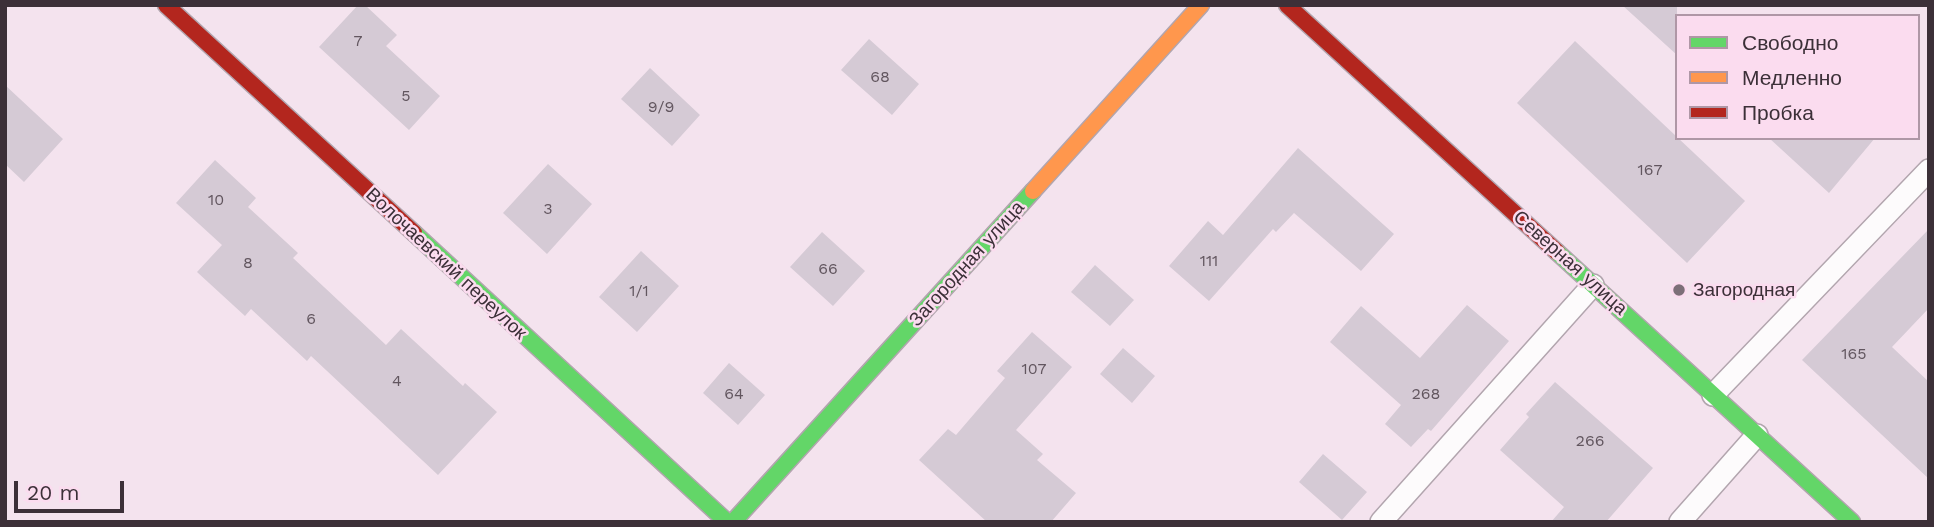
<!DOCTYPE html>
<meta charset="utf-8">
<style>
body{margin:0}
#map{position:relative;width:1934px;height:527px;overflow:hidden;background:#f4e3ee;font-family:"Work Sans",sans-serif}
canvas{display:block}
.frame{position:absolute;inset:0;border:7px solid #3c3038;pointer-events:none}
.legend{position:absolute;left:1675px;top:14px;width:245px;height:126px;box-sizing:border-box;background:#fbdcef;border:2px solid #af97a6;margin:0;padding:9px 12px;list-style:none;font-size:21px;color:#3c3038}
.legend li{display:flex;align-items:center;gap:14px;height:35px}
.legend b{width:35px;border:2px solid #af97a6}
.scale{position:absolute;left:14px;top:481px;width:110px;height:32px;box-sizing:border-box;border:4px solid #3c3038;border-top:0;padding-left:9px;font-size:21px;line-height:24px;white-space:nowrap;color:#3c3038;-webkit-text-stroke:5px #fbdcef;paint-order:stroke}
</style>
<div id="map">
<canvas width="1934" height="527"></canvas>
<div class="frame"></div>
<ul class="legend">
<li><b style="height:9px;background:#63d668"></b>Свободно</li>
<li><b style="height:9px;background:#ff974d"></b>Медленно</li>
<li><b style="height:9px;background:#b3261e"></b>Пробка</li>
</ul>
<div class="scale">20 m</div>
</div>
<script>
const ctx = document.querySelector('canvas').getContext('2d');
ctx.lineJoin = 'round';
function fill(path, color) { ctx.fillStyle = color; ctx.fill(path, 'evenodd'); }
function strokePath(path, color, width, dash) { ctx.strokeStyle = color; ctx.lineWidth = width; ctx.lineCap = dash ? 'butt' : 'round'; ctx.setLineDash(dash || []); ctx.stroke(path); }
function label(font, color, halo, rows, align = 'center') {
  ctx.font = font + ' "Work Sans",sans-serif'; ctx.lineWidth = 5; ctx.setLineDash([]); ctx.textBaseline = 'middle'; ctx.strokeStyle = halo; ctx.fillStyle = color; for (const [text, x, y, turn = 0] of rows) {
    ctx.save(); ctx.translate(x, y); ctx.rotate((+turn || 0) * Math.PI / 180); ctx.textAlign = isNaN(turn) ? turn : align; if (halo) ctx.strokeText(text, 0, 0); ctx.fillText(text, 0, 0); ctx.restore();
  }
}
const building = new Path2D(`
 M358,5H365L397,35L386,46L440,96L409,130L319,47Z
 M1622,5H1677V55Z
 M869,39L919,84L892,115L841,70Z
 M1575,41L1745,201L1687,263L1517,103Z
 M650,68L700,115L672,146L621,99Z
 M5,85L63,139L24,182L5,164Z
 M1769,138H1875L1829,193Z
 M1298,148L1394,234L1361,271L1294,213L1276,232L1273,229L1209,301L1169,266L1208,221L1223,235Z
 M215,160L256,198L248,207L298,253L293,258L386,345L401,329L463,386L465,383L497,412L438,475L311,356L307,361L251,309L245,316L197,272L222,245L176,203Z
 M548,164L592,204L547,254L503,213Z
 M1929,229V308L1892,347L1929,382V479L1802,360Z
 M822,232L865,271L833,306L790,267Z
 M641,251L679,286L637,332L599,297Z
 M1095,265L1134,300L1110,326L1071,292Z
 M1467,305L1509,341L1431,431L1428,429L1411,447L1385,424L1401,405L1330,342L1361,306L1420,358Z
 M1032,332L1072,367L1016,430L1043,454L1037,460L1076,493L1051,522H987L919,460L948,429L956,435L1005,378L997,371Z
 M1123,348L1155,376L1132,403L1100,374Z
 M729,363L765,395L738,425L703,393Z
 M1555,382L1653,468L1606,522H1551L1564,507L1500,450L1529,417L1526,414Z
 M1323,454L1367,492L1342,520L1299,482Z`);
const lane = new Path2D(`
 M1713,395L1929,170
 M1381,522L1593,285
 M1680,522L1757,435`);
const fast = new Path2D(`
 M414,233L727,522
 M1557,252L1852,522
 M733,522L1033,191`);
const slow = new Path2D(`
 M1033,191L1201,5`);
const jam = new Path2D(`
 M166,5L414,233
 M1287,5L1557,252`);
const markers = [
 [1679,290,7,"#7c6f78"]
];
const numberNames = [
 ["7",358,41],
 ["68",880,77],
 ["5",406,96],
 ["9/9",661,107],
 ["167",1650,170],
 ["10",216,200],
 ["3",548,209],
 ["111",1209,261],
 ["8",248,263],
 ["66",828,269],
 ["1/1",639,291],
 ["6",311,319],
 ["165",1854,354],
 ["107",1034,369],
 ["4",397,381],
 ["64",734,394],
 ["268",1426,394],
 ["266",1590,441]
];
const streetNames = [
 ["Северная улица",1570,263,42],
 ["Волочаевский переулок",446,264,43],
 ["Загородная улица",967,264,-48]
];
const poiNames = [
 ["Загородная",1693,290]
];
fill(building, '#d5cad5');
strokePath(lane, '#b2a5ae', 24);
strokePath(fast, '#b2a5ae', 19);
strokePath(slow, '#b2a5ae', 19);
strokePath(jam, '#b2a5ae', 19);
strokePath(lane, '#fdfbfc', 21);
strokePath(fast, '#63d668', 16);
strokePath(slow, '#ff974d', 16);
strokePath(jam, '#b3261e', 16);
for (const [x, y, r, color] of markers) { const dot = new Path2D(); dot.arc(x, y, r, 0, 2 * Math.PI); ctx.fillStyle = color; ctx.fill(dot); strokePath(dot, '#fbdcef', 2.5); }
label('16px', '#62565f', null, numberNames);
label('19px', '#3c3038', '#fbdcef', streetNames);
label('19px', '#3c3038', '#fbdcef', poiNames, 'left');
</script>
